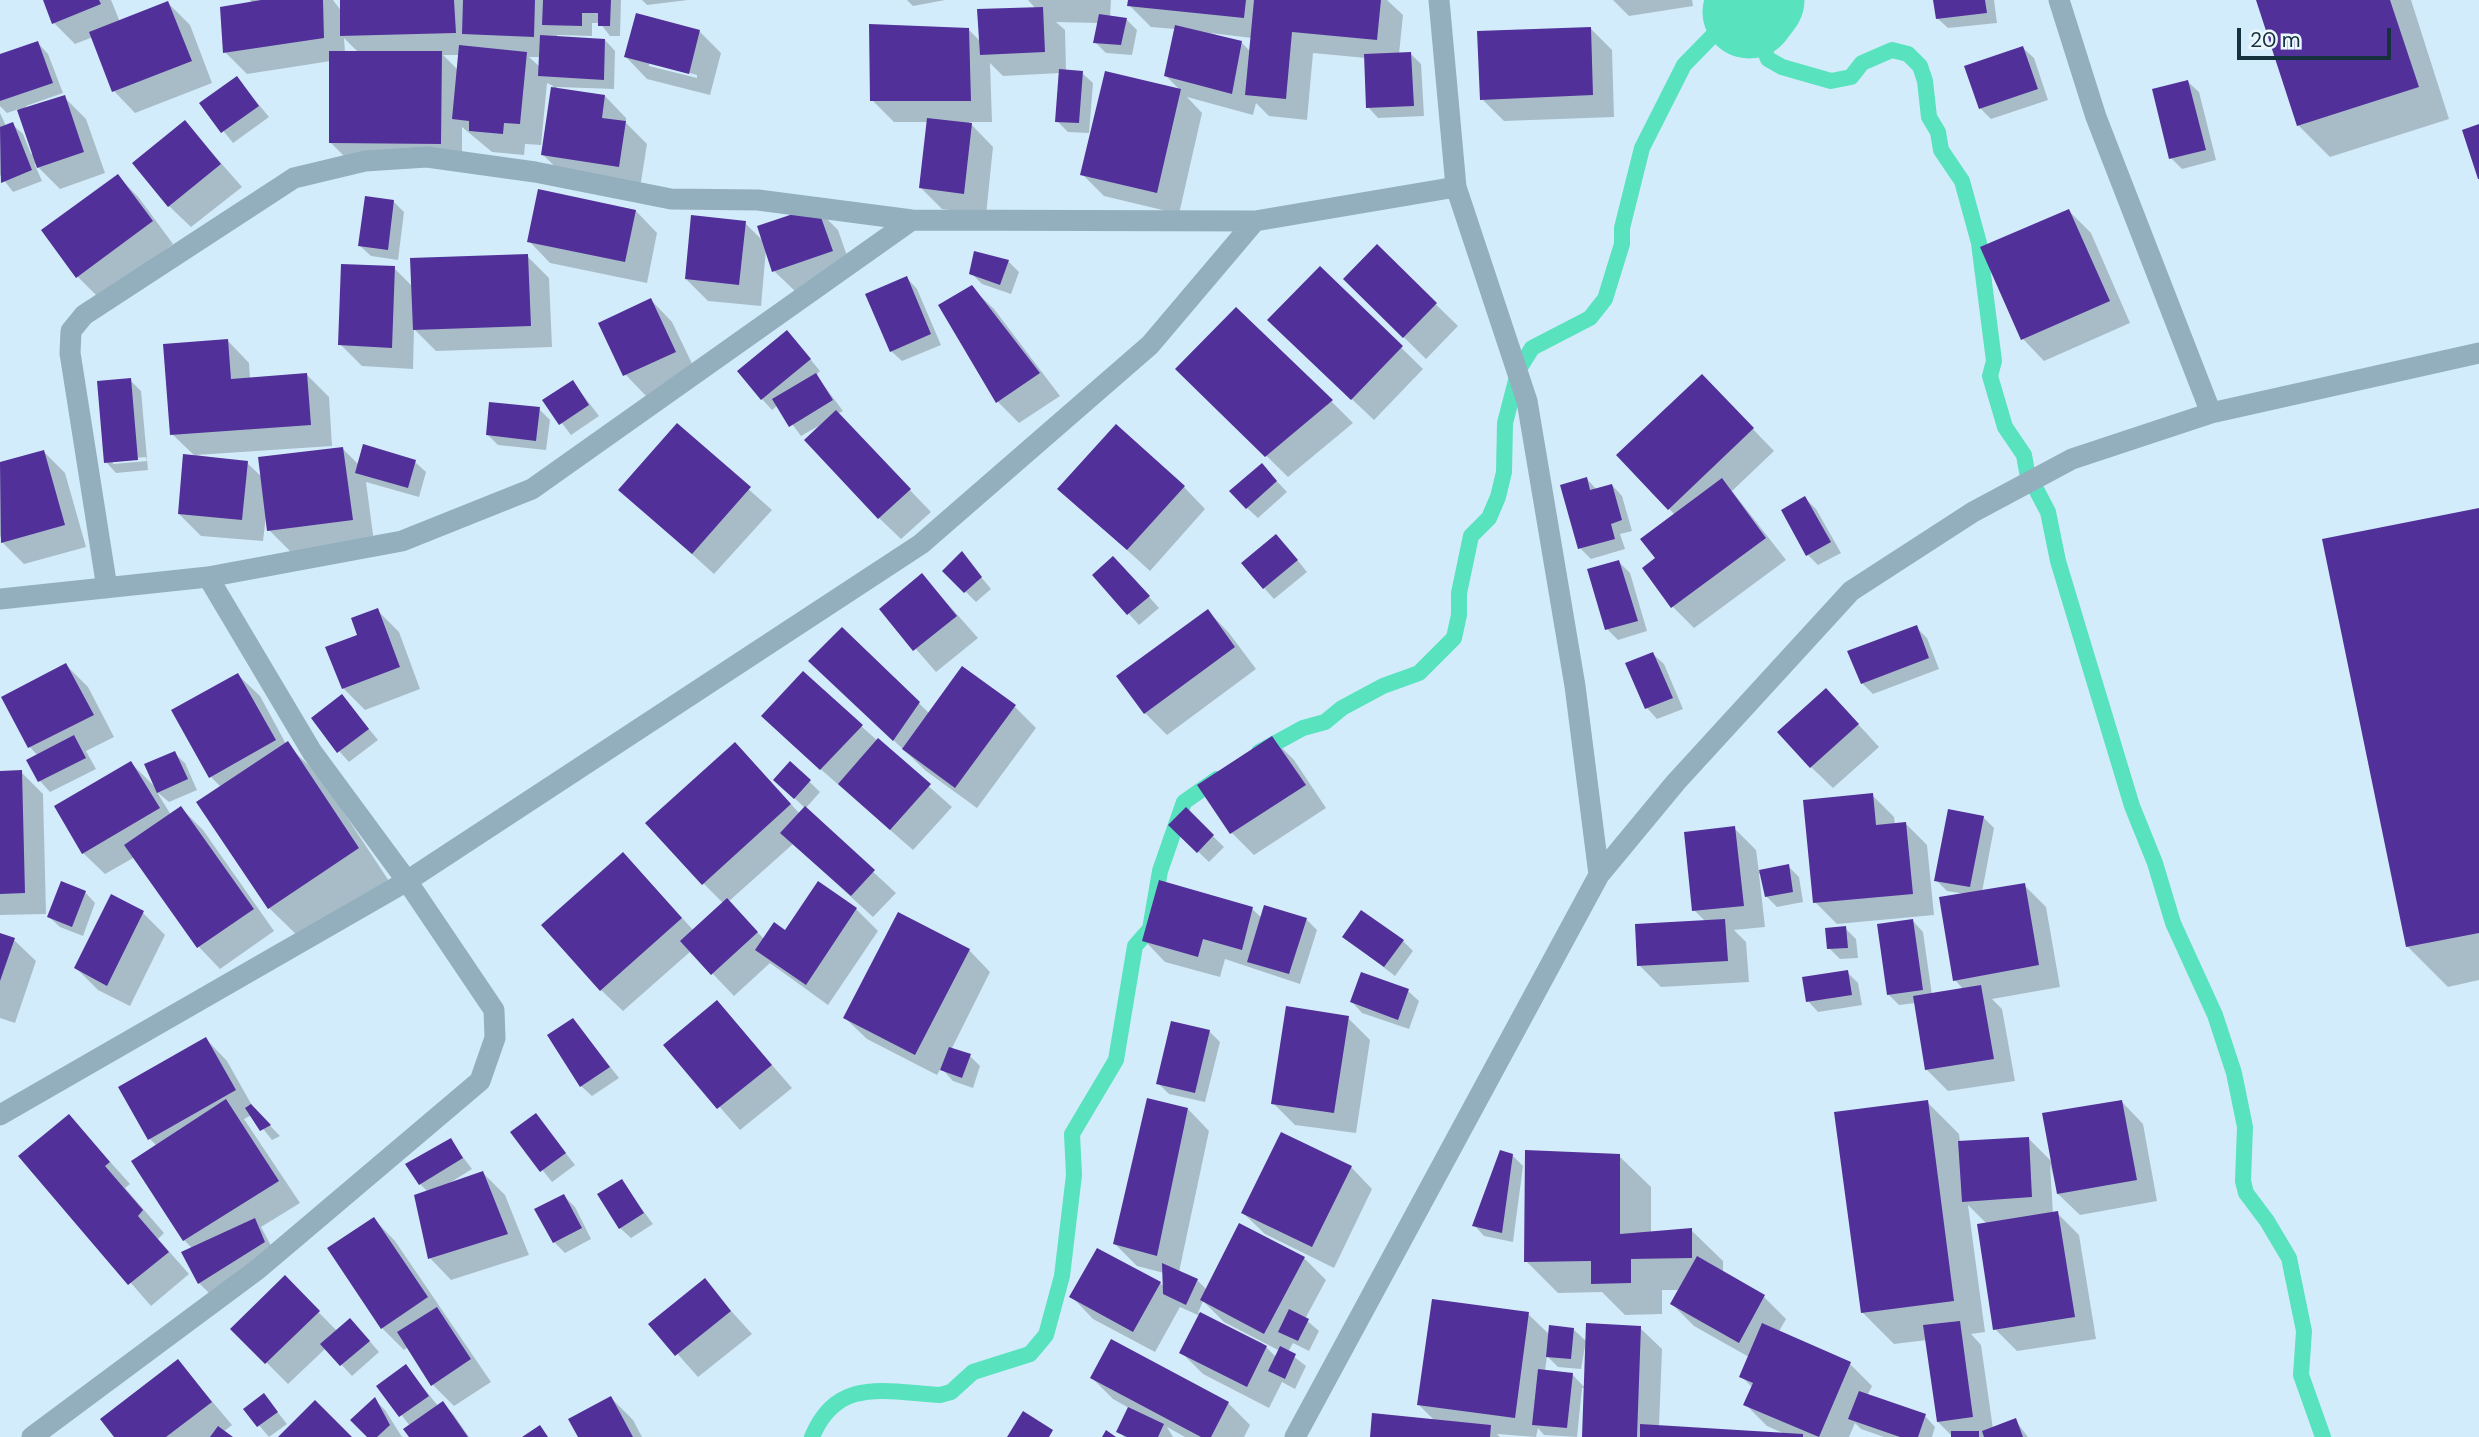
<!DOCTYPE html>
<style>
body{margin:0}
#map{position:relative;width:2479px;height:1437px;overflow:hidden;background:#d3ecfb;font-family:"DM Sans",sans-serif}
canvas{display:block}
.scale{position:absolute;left:2237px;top:28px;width:154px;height:32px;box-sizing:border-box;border:4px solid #15313e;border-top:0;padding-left:9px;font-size:21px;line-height:24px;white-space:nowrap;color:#15313e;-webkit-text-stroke:5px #ebf7ff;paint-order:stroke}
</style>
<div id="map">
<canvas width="2479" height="1437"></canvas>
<div class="scale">20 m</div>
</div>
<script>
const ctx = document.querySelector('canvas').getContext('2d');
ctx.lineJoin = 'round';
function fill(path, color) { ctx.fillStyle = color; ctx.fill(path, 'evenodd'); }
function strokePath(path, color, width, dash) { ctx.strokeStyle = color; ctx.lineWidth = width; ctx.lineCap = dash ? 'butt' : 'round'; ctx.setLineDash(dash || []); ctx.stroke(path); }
const shadow = new Path2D(`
 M44,0H111L120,22L168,3L190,25L212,83L135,113L114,91L93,37L75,44L54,23Z
 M250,0H333L342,12V0H621L620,36H610L600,23H592V36L557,35V38L605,40L615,51L614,89L557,87V89L605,96L626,118V123L647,144L640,188L565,176L543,155L553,86L547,83L541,145L525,144L524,155L492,152L462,127V165L352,164L331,143V61L247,74L225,52L253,3ZM344,38L358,52H345ZM443,55H460L459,71ZM529,57H541L540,67Z
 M642,0H688L647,5Z
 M907,0H945L913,6Z
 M1028,0H1111L1110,18L1127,20L1137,30L1132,55L1106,53L1095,42L1099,23L1056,22L1065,30L1066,71L1082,73L1093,83L1089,133L1068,132L1057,121L1060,73L1003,76L990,63L992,122H969L993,147L986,215L942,209L920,187L928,122H894L872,100L968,29L981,42L1036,9Z
 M1129,0H1387L1403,15L1399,54L1410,53L1421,64L1424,116L1378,118L1368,107L1366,58L1313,53L1307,120L1269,116L1256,103L1253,115L1187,97L1202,113L1179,214L1104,196L1082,174L1107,73L1181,91L1166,76L1175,29L1151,27L1129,5ZM1210,33L1252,38L1251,52L1242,43Z
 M1613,0H1692L1693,6L1629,16Z
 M1935,0H1994L1997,23L1948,28L1937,18Z
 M2258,0H2411L2449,119L2330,157L2298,125Z
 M1590,28L1612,50L1614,117L1504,121L1482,99Z
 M699,31L721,53L710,95L647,79L626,57ZM649,62L697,75V78L649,66Z
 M38,43L48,54L63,93L26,106L27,109L64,97L86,119L105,173L60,189L34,163L42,181L13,192L0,175V113L6,126L12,124L23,134L31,154L34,153L19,109L7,113L0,106V56Z
 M2023,48L2034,58L2048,100L1991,119L1980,108Z
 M237,78L269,117L233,143L201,103Z
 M2188,82L2199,92L2216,160L2182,169L2171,158Z
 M185,122L242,187L191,227L169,206Z
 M118,176L139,198L173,244L99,298L77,276Z
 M394,202L404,212L398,260L371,256L360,246Z
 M816,208L838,230L853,273L796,292L774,271L766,249L761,306L708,301L686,279L745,223L764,242Z
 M636,211L657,233L647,283L550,263L529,241Z
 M2069,211L2091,233L2130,323L2044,361L2023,339Z
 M1377,247L1458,326L1426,359L1345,279Z
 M527,256L549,278L552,347L436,351L414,329L413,369L362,366L340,344L394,268L413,287Z
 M1008,261L1019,272L1011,294L982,284L971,273Z
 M1320,268L1423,369L1374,420L1291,342Z
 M907,278L917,289L941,345L902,361L891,351Z
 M972,288L994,309L1060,396L1019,423L998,402Z
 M651,300L672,322L697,374L646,396L625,374Z
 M228,341L249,363L250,379L307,375L329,397L332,446L196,455L247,463L263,478L343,449L359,465L415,462L426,472L419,497L366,482L374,542L291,552L269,530L266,516L263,541L201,536L179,514L196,457L172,434Z
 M797,343L820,371L816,375L843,411L837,414L931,512L901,539L879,518L822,424L801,436L778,405L772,410L762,399Z
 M1178,369L1331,401L1353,423L1288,477Z
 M130,380L141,391L148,470L116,473L106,462ZM146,457L147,461L113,464V460Z
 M573,382L599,416L571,435L545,401Z
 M1723,398L1774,451L1732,491L1786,560L1694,628L1673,607L1657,559L1675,515L1618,455Z
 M539,409L550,420L546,450L498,445L487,434Z
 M677,426L772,510L714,574L621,490Z
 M44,452L65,473L86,547L24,564L2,542L0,535V464Z
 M1272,476L1287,492L1258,518L1247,508Z
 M1587,479L1597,490L1612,485L1622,496L1632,531L1620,534L1625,549L1591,559L1580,548Z
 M1184,487L1205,509L1150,571L1060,489Z
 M1805,498L1816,509L1841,553L1818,565L1808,555Z
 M2479,510V980L2448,987L2408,947Z
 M1287,547L1307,572L1274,599L1264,588Z
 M962,554L991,589L976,602L945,571Z
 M1619,562L1630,573L1647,631L1618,640L1607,629Z
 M1124,569L1159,608L1139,625L1094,575Z
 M922,575L978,638L936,672L881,609Z
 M377,610L399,632L420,689L365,710L343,688Z
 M1208,611L1229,633L1256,669L1167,735L1145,713Z
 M1916,627L1927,638L1939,669L1873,694L1862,683Z
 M842,629L930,714L1014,706L1036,728L977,808L926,771L833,683Z
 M1653,654L1664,664L1683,709L1657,719L1647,708Z
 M66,665L88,687L114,737L86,751L96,769L50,792L40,781L29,761L38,756L30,747L3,697Z
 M238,675L260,696L286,744L319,775L389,881L301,939L269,908L221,787L211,777Z
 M342,696L378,740L349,762L339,751Z
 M1847,712L1879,747L1833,788L1811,767Z
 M861,726L952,807L913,850L785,738Z
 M1272,738L1294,760L1326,808L1254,855L1232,833L1199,786Z
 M174,753L185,763L197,790L169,802L157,792L171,815L181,808L203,830L274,931L220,969L199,947L135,857L105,874L83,853L131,763L157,789Z
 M790,763L820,792L805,809L896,893L873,917L793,844L728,902L764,939L856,909L878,931L828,1005L770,963L734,996L691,951L623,1011L601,990L644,876L694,931L723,903L703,883L756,766L800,814L805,808L786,790Z
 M21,772L43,794L46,914L0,915V773Z
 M1872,795L1894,817L1895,825L1906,824L1927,845L1934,915L1837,924L1815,902Z
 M1186,810L1224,847L1209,862L1170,825Z
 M1983,817L1994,828L1982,892L2024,885L2046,907L2060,987L1992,999L2002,1009L2015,1081L1948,1091L1926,1069L1915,1003L1899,1005L1888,994L1913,921L1923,932L1932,995L1964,990L1955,980L1966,894L1947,891L1936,880Z
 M1734,828L1756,850L1759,872L1788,866L1799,877L1803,902L1777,907L1766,896L1762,873L1759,874L1765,927L1734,930L1746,942L1749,982L1661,987L1639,965L1706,922L1694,910Z
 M85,892L95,903L83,936L60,927L49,917Z
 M112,897L143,913L165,935L130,1006L98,990L76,968Z
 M1252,909L1262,918L1306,919L1317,930L1300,984L1225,959L1220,977L1165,962L1144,940Z
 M1845,928L1856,939L1858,958L1840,959L1829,948Z
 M0,935L14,940L36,961L15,1023L0,1018Z
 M1344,937L1403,941L1413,951L1395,976Z
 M969,950L990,972L951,1050L970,1056L980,1066L973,1088L953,1081L941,1068L937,1075L867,1039L845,1018Z
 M1847,972L1858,983L1862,1005L1818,1012L1808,1001Z
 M1408,991L1419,1001L1409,1029L1362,1013L1352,1002Z
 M717,1002L792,1088L740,1130L665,1045Z
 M1348,1018L1370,1040L1356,1133L1295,1125L1273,1103Z
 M573,1020L619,1078L592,1096L581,1086Z
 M1209,1031L1220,1042L1205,1102L1169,1094L1158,1083Z
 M206,1039L227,1061L254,1109L280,1136L272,1140L252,1115L244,1119L300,1203L261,1227L275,1253L210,1294L199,1283L184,1253L193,1249L184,1240L157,1146L149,1138Z
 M1927,1102L1959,1134L1960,1142L2028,1138L2053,1163L2122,1102L2143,1124L2157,1201L2080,1215L2058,1194L2050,1164L2053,1214L2057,1213L2079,1235L2096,1339L2017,1351L1995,1329L1987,1224L1968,1205L1985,1332L1971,1334L1981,1345L1993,1429L2015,1420L2028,1437H1953L1938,1422L1927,1340L1894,1344L1862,1312Z
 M1188,1109L1209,1131L1179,1272L1197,1280L1207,1290L1240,1225L1304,1258L1326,1280L1305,1319L1319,1331L1309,1351L1293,1343L1288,1352L1306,1366L1295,1389L1282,1382L1269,1408L1203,1374L1181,1352L1200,1316L1180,1307L1155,1352L1093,1319L1072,1297L1160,1283L1165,1288L1164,1273L1137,1266L1115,1244ZM1203,1301L1224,1322L1280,1351L1276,1357L1262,1343L1198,1313Z
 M536,1115L575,1165L552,1182L512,1132Z
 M69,1116L130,1184L125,1188L164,1233L158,1239L189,1274L151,1306L21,1157Z
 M450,1140L472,1169L448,1184L483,1173L505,1195L529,1255L451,1280L430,1258L416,1197L428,1192L420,1184Z
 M1512,1155L1523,1166L1513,1242L1484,1236L1474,1225Z
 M1619,1156L1651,1187V1233L1691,1230L1723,1261V1273L1764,1297L1786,1319L1778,1333L1850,1364L1872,1386L1867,1396L1925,1416L1935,1427L1932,1437H1884L1861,1429L1855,1423L1849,1437H1583L1585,1388H1582L1577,1437L1544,1435L1538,1428L1536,1437L1497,1434L1500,1437H1372L1436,1422L1419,1405L1528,1314L1550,1335L1573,1329L1586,1341L1581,1369L1558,1367L1547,1356L1545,1371L1572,1374L1585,1388L1640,1328L1662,1349L1659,1427L1785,1434L1767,1426L1745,1404L1753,1388L1741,1376L1749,1357L1694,1326L1672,1304L1680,1290H1662V1314L1625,1315L1602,1292L1558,1293L1526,1261Z
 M1351,1167L1372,1189L1334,1268L1265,1234L1243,1213Z
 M621,1181L653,1224L631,1238L620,1228Z
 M564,1196L575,1207L591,1239L565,1253L554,1242Z
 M374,1219L395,1241L491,1382L454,1406L432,1384L408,1347L404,1350L382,1328Z
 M285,1278L337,1331H361L379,1352L352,1376L326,1348L288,1384L233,1329Z
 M704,1281L752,1334L698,1377L651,1324Z
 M178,1361L232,1425L223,1432L230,1437H117Z
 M406,1366L438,1406L443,1403L453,1414L469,1437H411L410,1426L379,1386Z
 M1092,1378L1228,1403L1250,1425L1244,1437H1185L1167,1427L1173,1437H1124L1119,1431L1129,1408L1113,1399Z
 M264,1395L287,1424L269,1437L245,1409Z
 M611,1398L633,1420L642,1437H580Z
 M374,1399L385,1410L402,1437H370Z`);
const stream = new Path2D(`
 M1259,752L1303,728L1325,722L1342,708L1383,686L1419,673L1454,638L1459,615V593L1471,536L1489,518L1498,497L1504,472L1505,423L1519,369L1532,348L1590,318L1605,299L1622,244V228L1642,148L1684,65L1726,22L1749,12L1768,59L1782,67L1831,81L1851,77L1862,63L1892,50L1908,54L1920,66L1925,81L1929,117L1938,132L1941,150L1962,181L1979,243L1994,361L1990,376L2005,427L2024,455L2027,472L2048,512L2058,561L2132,806L2155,863L2173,923L2215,1015L2234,1073L2245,1127L2243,1181L2246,1193L2267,1221L2289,1258L2304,1331L2301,1375L2323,1437
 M812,1437C837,1376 886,1392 940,1395L951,1392L973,1372L1030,1354L1046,1335L1062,1276L1074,1175L1072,1134L1116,1060L1135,946L1150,929L1160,871L1184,802L1217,779`);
const river = new Path2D(`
 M1749,12L1758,0`);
const building = new Path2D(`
 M43,0H99L101,4L52,24Z
 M261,0H323L324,38L223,53L220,7Z
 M340,0H454L456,33L340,36Z
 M463,0H535L534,37L462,34Z
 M543,0H611L610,26H598V13H582V26L542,25Z
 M1128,0H1246L1244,18L1127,6Z
 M1254,0H1381L1377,40L1292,32L1286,99L1245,95Z
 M1933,0H1985L1987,13L1936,19Z
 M2256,0H2390L2419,87L2297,126Z
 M168,1L192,61L112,92L89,32Z
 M1043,7L1045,52L980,55L977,9Z
 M636,13L700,30L689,74L624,57Z
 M1099,14L1127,18L1121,45L1093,43Z
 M869,24L969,28L971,101H870Z
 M1175,25L1242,41L1232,94L1164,76Z
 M1591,27L1593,95L1480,100L1477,31Z
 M540,35L605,39L604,80L538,76Z
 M38,41L53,83L0,101V54Z
 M459,45L527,52L520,124L504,123L503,134L469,131V121L452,119Z
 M2023,46L2038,89L1979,109L1964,66Z
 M329,51H442L441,144L329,143Z
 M1411,52L1414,106L1366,108L1364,54Z
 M1059,69L1083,71L1079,123L1055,122Z
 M1105,71L1181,89L1157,193L1080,175Z
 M237,76L259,106L221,133L199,103Z
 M2188,80L2206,150L2169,159L2152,89Z
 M551,87L605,95L602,118L626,121L619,167L541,155Z
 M65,95L84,152L37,168L17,110Z
 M927,118L972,123L964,194L919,188Z
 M185,120L221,164L168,207L132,163Z
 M13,122L32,170L1,183L0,127Z
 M2479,124V179H2478L2462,130Z
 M118,174L153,221L76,278L41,230Z
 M538,189L636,210L625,262L527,242Z
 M365,196L394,200L388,250L358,246Z
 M817,206L833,251L772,272L757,226Z
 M2069,209L2110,301L2021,340L1980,247Z
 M691,215L746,221L739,285L685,279Z
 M1377,244L1437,303L1403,338L1343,279Z
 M974,251L1009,260L1000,285L969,274Z
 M528,254L531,326L413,330L410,258Z
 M341,264L395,266L392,348L338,345Z
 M1320,266L1403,346L1351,400L1267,320Z
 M907,276L931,334L890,352L865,294Z
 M972,285L1040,373L996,403L938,305Z
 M651,298L676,352L623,376L598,323Z
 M1236,307L1333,400L1265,457L1175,369Z
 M787,330L811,359L761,400L737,371Z
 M228,339L231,379L307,373L311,425L170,435L163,344Z
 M816,373L833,400L789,427L772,399Z
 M1702,374L1754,428L1668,510L1616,455Z
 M131,378L138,460L104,463L97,381Z
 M573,380L589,405L559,425L542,400Z
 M489,402L540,407L536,441L486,435Z
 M836,410L911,489L878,519L804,440Z
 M677,423L751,487L692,554L618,490Z
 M1116,424L1185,486L1127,550L1057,489Z
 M363,444L416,460L408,488L355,473Z
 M343,447L353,520L267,531L258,457Z
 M44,450L65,525L1,543L0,462Z
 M183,454L248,461L242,520L178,514Z
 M1262,463L1277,481L1246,509L1229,491Z
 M1587,477L1590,490L1612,484L1622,520L1611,524L1615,539L1578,549L1560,485Z
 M1722,478L1766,538L1671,608L1642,568L1655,558L1640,539Z
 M1805,496L1831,542L1806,556L1781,510Z
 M2479,508V933L2406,947L2322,539Z
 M1276,534L1298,560L1263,589L1241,563Z
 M962,551L982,577L964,593L942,571Z
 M1113,556L1150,596L1127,615L1092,575Z
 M1619,560L1638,621L1605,630L1587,569Z
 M922,573L957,616L913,651L879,609Z
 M378,608L400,667L342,689L325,647L357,635L351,618Z
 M1208,609L1235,647L1144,714L1116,676Z
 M1917,625L1929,658L1861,684L1847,651Z
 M842,627L920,702L893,741L808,661Z
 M1653,652L1673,698L1645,709L1625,663Z
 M66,663L94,715L28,748L1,697Z
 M962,666L1016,705L955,788L902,749Z
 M803,671L863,725L820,770L761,716Z
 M238,673L276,740L209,778L171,710Z
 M1826,688L1859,724L1810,768L1777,732Z
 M342,694L369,729L337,753L311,718Z
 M74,735L86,758L38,782L26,760Z
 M1272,736L1306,785L1230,834L1197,785Z
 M878,738L931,784L890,830L838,784Z
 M288,741L359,848L268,909L196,802Z
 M735,742L791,804L702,885L645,823Z
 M175,751L188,779L157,793L144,764Z
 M131,761L160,808L82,854L54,806Z
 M790,761L811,780L794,799L773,780Z
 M22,770L25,893L0,894V771Z
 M1873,793L1876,825L1906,822L1913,894L1813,903L1803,800Z
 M181,806L254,909L197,948L124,845Z
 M805,806L875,870L851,896L780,833Z
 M1186,807L1214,835L1197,853L1168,825Z
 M1948,809L1984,816L1970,887L1934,881Z
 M1735,826L1744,906L1692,911L1684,832Z
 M623,852L682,918L600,991L541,925Z
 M1789,864L1793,892L1765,897L1759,870Z
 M1159,880L1253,907L1242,950L1203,939L1198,957L1142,941Z
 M61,881L86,891L72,927L47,917Z
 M818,881L857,908L806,985L755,950L774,922L785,930Z
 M2025,883L2039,965L1953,981L1939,897Z
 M111,894L144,911L107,986L74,968Z
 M727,898L758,932L711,975L680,941Z
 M1264,905L1307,918L1289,974L1247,962Z
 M1361,910L1404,940L1384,967L1342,937Z
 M898,912L970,949L915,1055L843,1018Z
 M1725,919L1728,961L1637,966L1635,924Z
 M1913,919L1923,990L1887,995L1877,924Z
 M1846,926L1848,948L1827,949L1825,928Z
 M0,933L15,938L0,981Z
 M1848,970L1852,995L1806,1002L1802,977Z
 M1361,972L1409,989L1398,1020L1350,1002Z
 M1981,985L1994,1059L1925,1070L1913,996Z
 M717,1000L772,1065L717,1109L663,1045Z
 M1286,1006L1349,1016L1334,1113L1271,1104Z
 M573,1018L610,1067L580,1087L547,1035Z
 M1171,1021L1210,1030L1195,1093L1156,1084Z
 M206,1037L236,1090L148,1140L118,1087Z
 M949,1047L971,1054L962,1078L940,1070Z
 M1147,1098L1188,1108L1157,1256L1113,1244Z
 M226,1099L279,1181L183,1241L131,1161Z
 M1928,1100L1954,1301L1861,1313L1834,1112Z
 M2122,1100L2137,1180L2057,1194L2042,1113Z
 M251,1104L271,1125L260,1131L245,1108Z
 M536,1113L566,1153L540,1172L510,1132Z
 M69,1114L110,1162L105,1166L143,1210L138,1216L169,1252L128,1285L18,1156Z
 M1281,1132L1352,1166L1312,1247L1241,1213Z
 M2029,1137L2032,1197L1962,1202L1958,1141Z
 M451,1138L463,1158L419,1185L405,1164Z
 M1500,1150L1513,1154L1502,1233L1472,1226Z
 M1525,1150L1620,1154V1234L1692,1228V1258L1631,1259V1283L1591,1284V1261L1524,1262Z
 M483,1171L508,1234L428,1259L414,1195Z
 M622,1179L644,1213L619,1229L597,1194Z
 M564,1194L582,1228L553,1243L534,1209Z
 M2058,1211L2075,1317L1993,1330L1977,1224Z
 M374,1217L428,1297L381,1329L327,1248Z
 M255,1218L265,1242L198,1284L181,1252Z
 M1239,1223L1305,1257L1264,1334L1200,1300Z
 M1097,1248L1161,1282L1133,1332L1069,1297Z
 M1697,1256L1765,1295L1739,1343L1670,1304Z
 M1162,1263L1198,1279L1186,1305L1163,1294Z
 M285,1275L320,1311L265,1364L230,1329Z
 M705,1278L731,1311L675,1356L648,1324Z
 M1432,1299L1529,1312L1515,1418L1417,1405Z
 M437,1307L471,1359L431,1386L397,1332Z
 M1289,1309L1309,1319L1298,1341L1278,1332Z
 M1200,1312L1267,1346L1247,1387L1179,1353Z
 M350,1318L370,1341L340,1366L320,1344Z
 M1960,1321L1973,1417L1937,1422L1923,1325Z
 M1586,1323L1641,1326L1637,1437H1582Z
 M1762,1323L1851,1362L1819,1437L1743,1405L1753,1383L1739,1377Z
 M1549,1325L1574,1328L1571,1359L1546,1357Z
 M1111,1339L1229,1402L1211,1437H1201L1090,1378Z
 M1280,1346L1296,1354L1285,1379L1268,1371Z
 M178,1359L212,1402L166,1437H114L100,1419Z
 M406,1364L429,1396L399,1417L376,1386Z
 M1538,1369L1573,1373L1567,1428L1532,1425Z
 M1859,1391L1926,1414L1918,1437H1900L1848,1419Z
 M264,1393L278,1412L257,1427L243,1409Z
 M611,1396L633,1437H578L568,1419Z
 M375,1397L390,1425L377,1437H367L350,1420Z
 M315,1400L352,1437H278Z
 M443,1401L468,1437H409L403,1429Z
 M1128,1407L1164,1424L1158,1437H1127L1116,1432Z
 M1023,1411L1053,1430L1049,1437H1007Z
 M1372,1413L1491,1425L1490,1437H1370Z
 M2016,1418L2023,1437H1984L1982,1431Z
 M1640,1424L1803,1434V1437H1640Z
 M540,1425L548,1437H522Z
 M218,1426L233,1437H210Z
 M1106,1430L1116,1437H1102Z
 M1951,1431H1979V1437H1951Z`);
const minor = new Path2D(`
 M1439,0L1456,187
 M2059,0L2096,117L2211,413
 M107,588L70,353L71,331L84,315L294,178L365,161L427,157L535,172L671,199L758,200L912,220L1255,221L1456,187L1527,401L1575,686L1599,875
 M0,599L208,577L402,541L532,489L912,220
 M0,1115L407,881L921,544L1150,345L1255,221
 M32,1437L258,1269L480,1081L495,1038L494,1010L407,881L312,752L208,577
 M1295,1437L1599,875L1676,782L1851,591L1973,512L2072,459L2211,413L2479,353`);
fill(shadow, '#0003');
strokePath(stream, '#59e2be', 16);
strokePath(river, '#59e2be', 93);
fill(building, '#52309a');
strokePath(minor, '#93afbe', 21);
</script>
